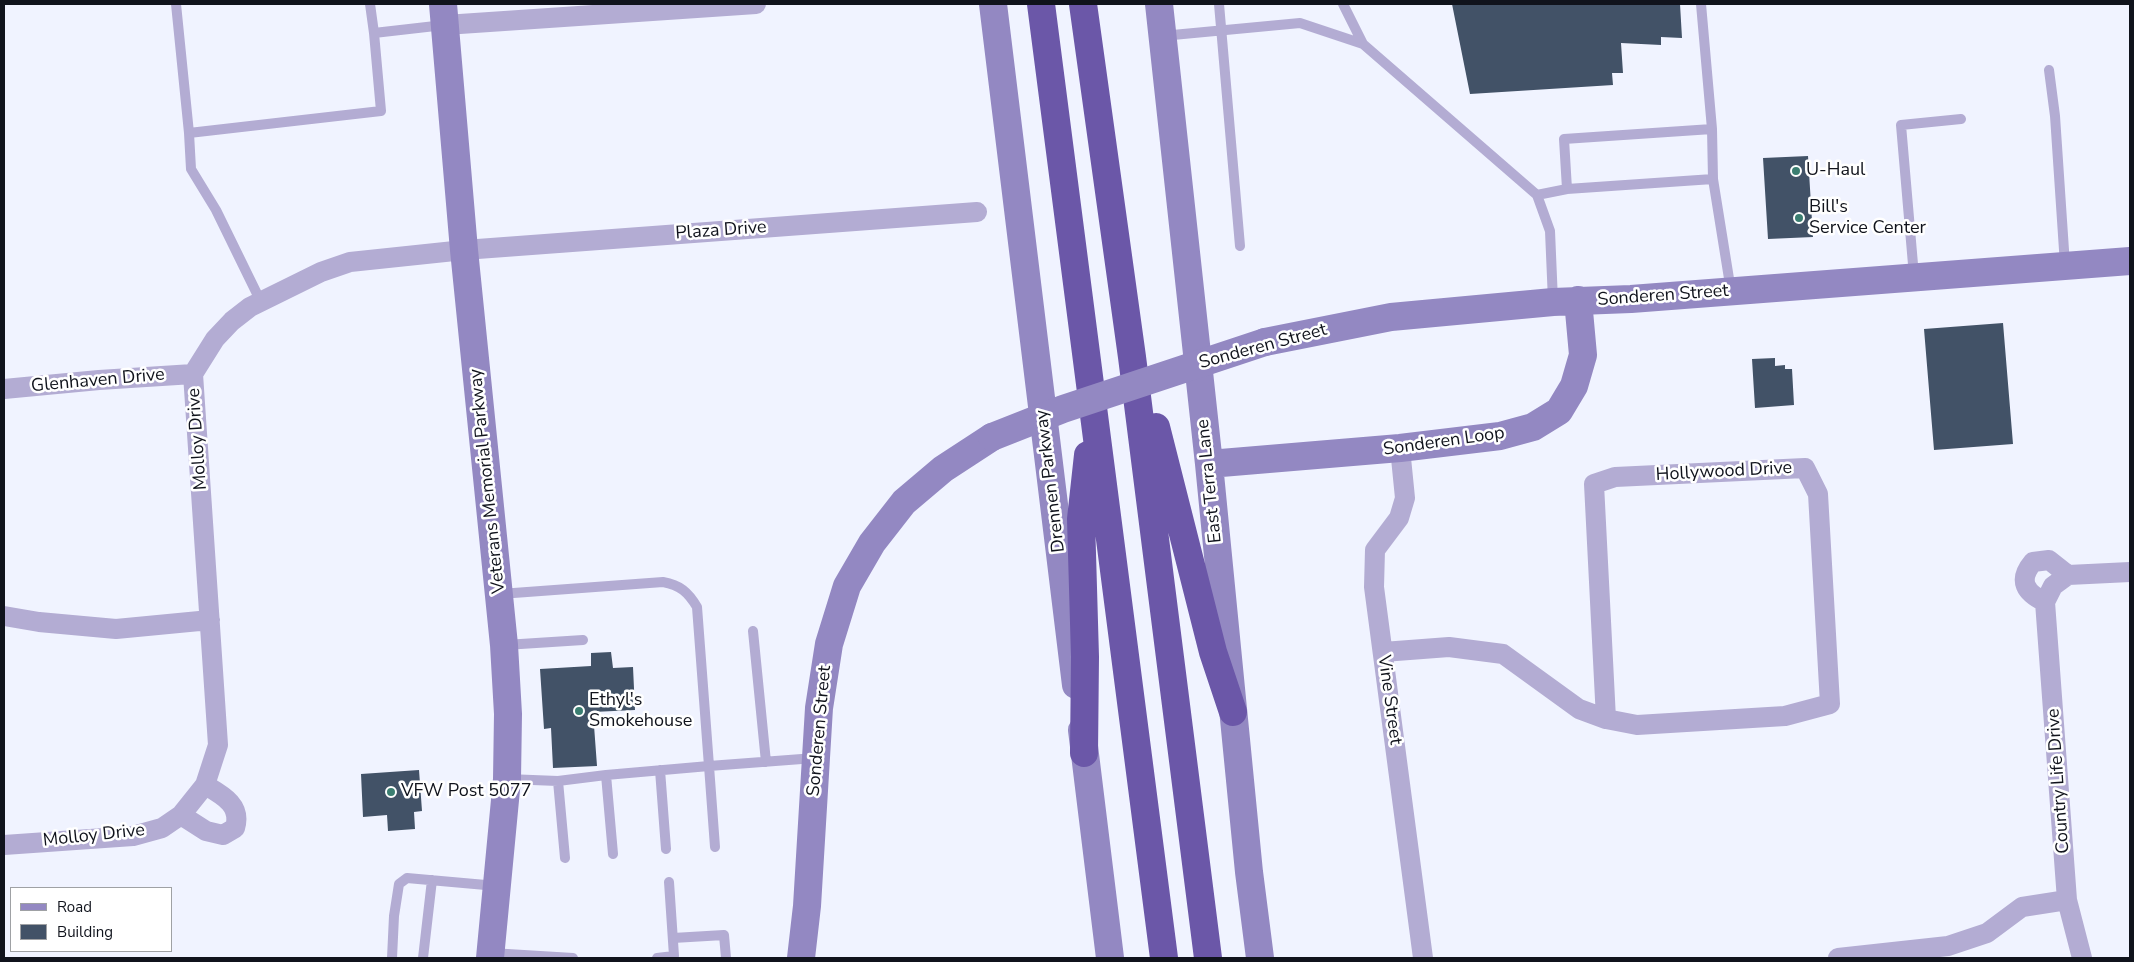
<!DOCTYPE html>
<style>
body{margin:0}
#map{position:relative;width:2134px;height:962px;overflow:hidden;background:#f0f3ff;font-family:"Nunito Sans",sans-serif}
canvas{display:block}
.frame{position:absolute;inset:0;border:5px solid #10131c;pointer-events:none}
.legend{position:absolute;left:10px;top:887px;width:162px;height:65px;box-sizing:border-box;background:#fff;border:1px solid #9fa1a4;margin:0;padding:6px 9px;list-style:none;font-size:15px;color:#10131c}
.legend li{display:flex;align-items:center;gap:10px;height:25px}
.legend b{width:25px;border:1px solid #9fa1a4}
</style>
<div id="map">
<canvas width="2134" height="962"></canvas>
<div class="frame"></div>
<ul class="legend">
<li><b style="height:6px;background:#9388c2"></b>Road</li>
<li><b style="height:14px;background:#425267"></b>Building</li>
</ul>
</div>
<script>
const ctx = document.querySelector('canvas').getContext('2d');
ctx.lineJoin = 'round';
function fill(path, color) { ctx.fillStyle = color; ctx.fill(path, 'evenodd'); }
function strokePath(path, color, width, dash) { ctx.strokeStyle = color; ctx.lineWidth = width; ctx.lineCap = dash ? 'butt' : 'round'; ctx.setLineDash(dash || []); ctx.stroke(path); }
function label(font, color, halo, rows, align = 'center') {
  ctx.font = font + ' "Nunito Sans",sans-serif'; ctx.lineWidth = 5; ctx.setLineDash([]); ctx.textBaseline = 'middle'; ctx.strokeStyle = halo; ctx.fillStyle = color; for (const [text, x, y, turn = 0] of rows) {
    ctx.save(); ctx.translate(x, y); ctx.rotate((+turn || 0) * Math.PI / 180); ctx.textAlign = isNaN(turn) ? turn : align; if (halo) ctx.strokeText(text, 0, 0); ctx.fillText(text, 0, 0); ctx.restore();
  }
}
const building = new Path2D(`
 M1452,4H1680L1682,38L1661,37V45L1621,43L1623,73H1612L1613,85L1470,94Z
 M1808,156L1813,237L1768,239L1763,158Z
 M2003,323L2013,444L1934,450L1924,329Z
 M1775,358V366L1785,365V369H1792L1794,405L1755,408L1752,359Z
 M611,652L613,668L633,667L635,710L593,712L597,766L553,768L551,728L544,729L540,669L591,666V653Z
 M419,770L422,811L414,812L415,829L388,831L387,815L363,817L361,774Z`);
const lane = new Path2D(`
 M176,4L189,133
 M370,4L374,33
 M1219,4L1240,246
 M1343,4L1363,44
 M1701,4L1712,129L1713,179L1731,291
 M1162,36L1300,23L1363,44L1537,195L1550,231L1553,301
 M2049,70L2055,116L2065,265
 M1567,189L1564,139L1712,129
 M1537,195L1567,189L1713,179
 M1914,276L1901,125L1961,119
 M261,302L216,210L191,169L189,133L381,111L374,33L444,25
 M500,594L663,582C680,585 688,592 697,607L709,766L606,775L558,781L507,779
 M753,631L766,762
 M505,645L583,640
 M660,770L666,849
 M606,775L613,854
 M558,781L565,858
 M715,847L709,766L815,758
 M673,938L724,935L726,958
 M491,953L573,958
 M392,958L394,916L399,884L407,878L497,886
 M423,958L432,880
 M657,958L674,956L669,882`);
const street = new Path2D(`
 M445,25L756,4
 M4,389L99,380L193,374
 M1400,448L1405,498L1399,518L1375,550L1374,587L1423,958
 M1805,468L1818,494L1830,704L1785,716L1637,725L1606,719L1594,484L1615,477Z
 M2045,602C2026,593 2017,581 2033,562L2049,560L2068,575
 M4,616L39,622L116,629L210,620
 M1383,652L1449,647L1503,654L1579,709L1606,719
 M181,815L206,831L223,835L235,828C242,805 222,795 205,785
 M4,845L133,836L162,828L181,815L205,785L218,745L193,374L215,339L232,321L250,307L321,272L350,262L464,250L977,212
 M1838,958L1948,946L1987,933L2022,907L2067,900
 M2082,958L2067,900L2045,602L2053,586L2068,575L2130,572`);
const secondary = new Path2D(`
 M443,4L464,250L504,645L508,714L507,779L490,958
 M993,4L1076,685
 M1159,4L1209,464L1249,872L1260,958
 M1265,342L1391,317L1553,302L1631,299L2130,261
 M1209,464L1400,448L1500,436L1533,427L1559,411L1574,386L1583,355L1578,300
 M1082,730L1110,958
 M801,958L807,906L819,708L829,644L847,586L872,543L904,502L943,469L992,437`);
const highway = new Path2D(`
 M1041,4L1164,958
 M1083,4L1132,357L1208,958
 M1156,427L1213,652L1233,712
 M1084,753L1085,657L1081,519L1088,455`);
const secondaryBridge = new Path2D(`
 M992,437L1063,409L1265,342`);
const markers = [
 [1796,171,5,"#3b7e71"],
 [1799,218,5,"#3b7e71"],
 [579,711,5,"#3b7e71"],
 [391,792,5,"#3b7e71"]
];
const poiNames = [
 ["U-Haul",1806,171],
 ["Bill's",1809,208],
 ["Service Center",1809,229],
 ["Ethyl's",589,701],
 ["Smokehouse",589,722],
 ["VFW Post 5077",401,792]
];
const streetNames = [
 ["Plaza Drive",721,231,-4],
 ["Sonderen Street",1663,296,-4],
 ["Sonderen Street",1263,347,-15],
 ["Glenhaven Drive",98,381,-5],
 ["Molloy Drive",198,439,-94],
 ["Sonderen Loop",1444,442,-8],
 ["Hollywood Drive",1724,472,-3],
 ["Veterans Memorial Parkway",488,481,-96],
 ["Drennen Parkway",1051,481,-97],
 ["East Terra Lane",1210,481,-96],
 ["Vine Street",1389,700,82],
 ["Sonderen Street",820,731,-85],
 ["Country Life Drive",2059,781,-94],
 ["Molloy Drive",94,836,-6]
];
fill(building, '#425267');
strokePath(lane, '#b3acd3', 10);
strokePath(street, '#b3acd3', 20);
strokePath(secondary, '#9388c2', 28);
strokePath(highway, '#6b57a8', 28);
strokePath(secondaryBridge, '#9388c2', 28);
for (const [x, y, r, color] of markers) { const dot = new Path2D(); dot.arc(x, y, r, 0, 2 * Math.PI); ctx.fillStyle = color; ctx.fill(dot); strokePath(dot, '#fff', 2); }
label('18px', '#10131c', '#fff', poiNames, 'left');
label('18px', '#10131c', '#fff', streetNames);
</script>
